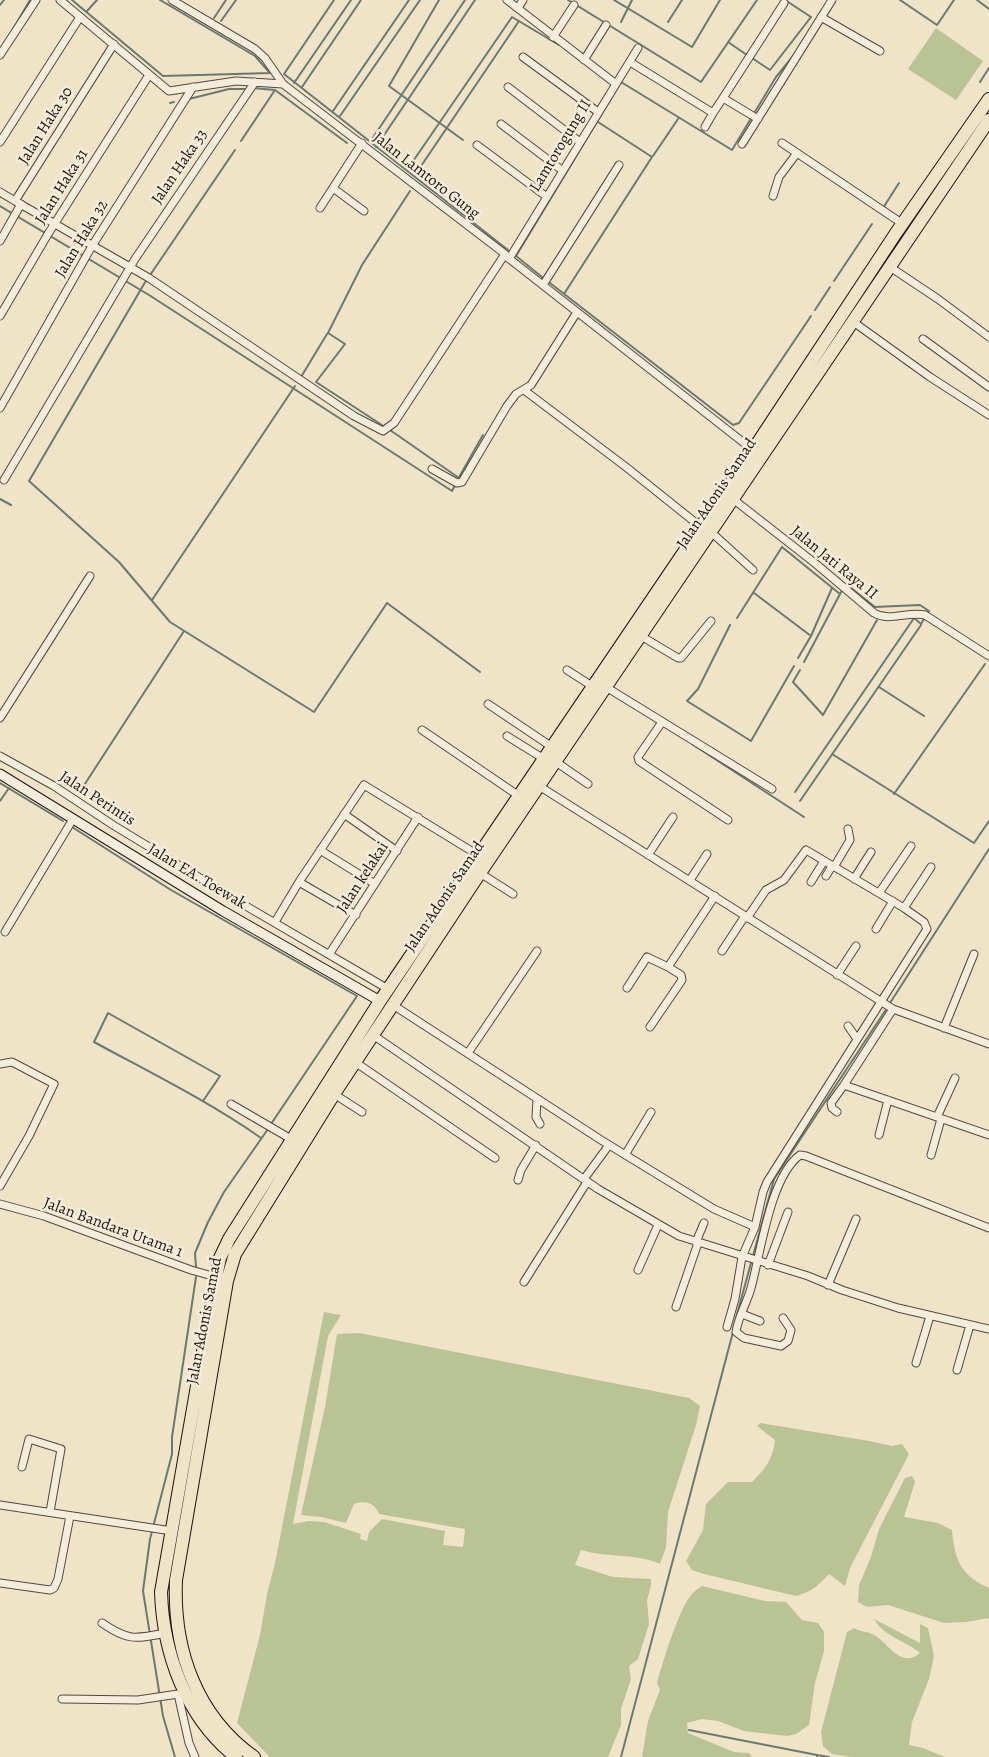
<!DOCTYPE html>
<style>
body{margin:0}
canvas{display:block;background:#efe3c8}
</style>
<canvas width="989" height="1757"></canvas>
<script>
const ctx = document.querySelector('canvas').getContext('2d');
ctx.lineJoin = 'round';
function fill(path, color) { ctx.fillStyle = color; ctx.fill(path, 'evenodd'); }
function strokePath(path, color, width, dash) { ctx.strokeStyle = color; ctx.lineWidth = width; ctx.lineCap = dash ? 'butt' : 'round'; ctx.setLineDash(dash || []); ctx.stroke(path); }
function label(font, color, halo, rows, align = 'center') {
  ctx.font = font + ' Alegreya,serif'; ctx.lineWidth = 5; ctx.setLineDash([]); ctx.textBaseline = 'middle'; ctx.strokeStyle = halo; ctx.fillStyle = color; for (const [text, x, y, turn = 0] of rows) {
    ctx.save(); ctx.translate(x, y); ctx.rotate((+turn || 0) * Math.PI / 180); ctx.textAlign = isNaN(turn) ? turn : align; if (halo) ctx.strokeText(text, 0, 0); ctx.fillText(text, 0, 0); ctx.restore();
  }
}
const green = new Path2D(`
 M936,28L983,61L956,100L908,69Z
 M324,1312L341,1315L328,1336L293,1524L309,1521L324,1522L361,1534L360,1539L367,1541L369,1532L382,1519L445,1531L443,1545L463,1547L465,1529L379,1514C375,1503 365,1500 354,1504L346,1523L321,1517L301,1515L325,1407L337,1334L359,1333L689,1398L700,1406L696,1425L668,1512L666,1547L660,1564C636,1553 607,1558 581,1550L575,1565L613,1577L651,1579V1585L647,1600L649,1624L638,1659L629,1666L631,1679L621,1709V1725L608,1757H270L237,1723L260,1635L267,1594L275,1563Z
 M760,1423L869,1441L892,1446L902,1444L909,1454L850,1568L845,1586L829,1574C819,1585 811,1592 796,1596L704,1574L692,1570L686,1561L703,1530L706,1504L728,1482H752C766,1468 773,1459 775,1440L757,1426Z
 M912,1476L915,1482L904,1517L938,1523L952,1530C955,1560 960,1575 989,1588V1618L966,1622L944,1623L888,1605L867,1607L858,1602L859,1585L871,1557L879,1529L905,1478Z
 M702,1586L765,1601L786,1602L802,1620L818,1623L824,1632V1651L815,1683L809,1725L796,1734L787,1736L744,1731L718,1721L702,1719L687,1723L688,1733L734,1752L749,1753L752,1757H642L648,1721L660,1690L657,1683C663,1661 678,1612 691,1595C694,1591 699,1588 702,1586Z
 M874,1619L920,1643V1624L928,1628L934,1656L929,1679L912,1722L909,1745L923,1748L945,1757H852L832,1754L823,1746L821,1732L847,1632L854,1628C860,1632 865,1631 872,1634C888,1641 900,1670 920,1653C906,1641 883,1636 874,1619Z`);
const stream = new Path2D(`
 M72,0L163,76L270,73L255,56L160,0
 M334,0L284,74L508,250
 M439,0L389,86L463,140
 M568,0L701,82L757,0
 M614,0L692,47L720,0
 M900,0L937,25L954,0
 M977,0L989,9
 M0,5L4,0
 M87,11L97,0
 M214,18L226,0
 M221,21L236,0
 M621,22L632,0
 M668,22L682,0
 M12,31L30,0
 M728,42L747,55
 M752,58L770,70L811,17L785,0
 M980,82L989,68
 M294,83L351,0
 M302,87L361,0
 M253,88L275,90L347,143
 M189,99L229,89H248
 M170,103L174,102
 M333,111L409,0
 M340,116L420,0
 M241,141L275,90
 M370,142L465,0
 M376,147L475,0
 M235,150L144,284L29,481L119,562L170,622L314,712L387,603L480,672
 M653,156L678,119
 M407,170L512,17L559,45
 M415,175L519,21
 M0,206L149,295L452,491L454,487
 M883,208L899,183
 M542,277L516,256L621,82L732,150L776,77L794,55
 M834,281L872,224
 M550,283L733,425L739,423L811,316
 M564,294L652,157L598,122
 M815,310L830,287
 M301,377L327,334
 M385,427L316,382L345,344L328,333L362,265L410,191
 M390,430L459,478
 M458,479L483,435
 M0,499L11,505
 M754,593L811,636
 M152,600L295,386
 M737,618L782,547L840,594L846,584L875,607L920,605L929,611L921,624L914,618L795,792
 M730,625L698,689L687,701L751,741L794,666
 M798,658L811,636L832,588
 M804,662L840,594
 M800,670L793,682L823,715L877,620
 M879,687L924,716
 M692,744L804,817
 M832,754L974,843L989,821
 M0,783L63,821
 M81,790L184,631
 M894,794L985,664
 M0,801L9,788
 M800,801L921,625
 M72,827L171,890L357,996L271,1124
 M890,1003L989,849
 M203,1101L220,1076L108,1013L94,1042C151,1073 208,1101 261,1138
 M196,1267L195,1253L208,1222L224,1192L268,1129
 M736,1318L774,1179L887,1008
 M689,1730L817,1755
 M175,1757L163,1716L143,1591L150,1539L172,1454V1437L196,1277
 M621,1757L733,1332
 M817,1757V1755L829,1757`);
const street = new Path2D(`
 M60,0L169,91L236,81L283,84L505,254L507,257L753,450
 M172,0L255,49L265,58L283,84
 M507,0L616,84
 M518,8L523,0
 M821,17L880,51
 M553,37L574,5
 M114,44L15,201L149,278L354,416L383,431L394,423L505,254
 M0,55L36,0
 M523,57L598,112
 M584,60L606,25
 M630,62L713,113L705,127
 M508,87L580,142
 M723,98L784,3
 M713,113L723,98L758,119
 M501,124L563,171
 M0,142L80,17
 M782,143L797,153
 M742,144L832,0
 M477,145L547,197
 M333,188L364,211
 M0,192L15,201
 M773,196L779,177L797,153L903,224
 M320,208L362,143
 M0,241L21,204
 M509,259L638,48
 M890,267L938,299L989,337
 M543,285L619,165
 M0,316L48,234L149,75
 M852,321L930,377L989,415
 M923,339L989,387
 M524,390L626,467L701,527
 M0,408L92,246L193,87
 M432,469L457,483L462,482L507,406L516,394L531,385L577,312
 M4,480L135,259L255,82
 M733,499L816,564L874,613C889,622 908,611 925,615L989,656
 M711,532L753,570
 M641,636L678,658H681L711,621
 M567,670L592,686
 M606,687L772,789
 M488,704L552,747
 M0,718L90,576
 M662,722L640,754L638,757L639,761L728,820
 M422,730L519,796
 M507,736L544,759
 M0,756L54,786L113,825L251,909L388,989
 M556,762L588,784
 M539,786L893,1009L989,1044
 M344,814L397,851
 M320,850L375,884
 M648,855L673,817
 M834,867L850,840L848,829
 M480,873L513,894
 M826,876L832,866
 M854,879L871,852
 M690,880L707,854
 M299,882L356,915
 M811,882L824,861
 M879,893L911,846
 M904,908L931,867
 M275,922L299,882L364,785L478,855
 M876,929L893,901
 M5,932L73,819
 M722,951L745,916
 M330,953L418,817
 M837,975L856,946
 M627,988L647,957L668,967L715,896
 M393,1005L601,1140L714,1209L755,1227
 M893,1009L844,1085L989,1135
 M848,1026L857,1039
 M650,1027L682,980L681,975L668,967
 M944,1028L974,954
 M373,1035L598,1189L679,1236L808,1276L842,1290L898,1308L989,1329
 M468,1053L537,951
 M355,1062L495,1158
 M0,1064L12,1062L54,1084L29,1136L0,1186
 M334,1094L362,1112
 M537,1099L536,1117L540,1124
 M231,1104L291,1139
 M837,1112L832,1108L831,1103L844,1085
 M937,1117L955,1078
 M879,1135L888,1100
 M625,1155L651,1112
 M931,1155L941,1119
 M584,1179L609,1145
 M518,1180L521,1170L536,1145
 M0,1204L44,1216L191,1270L216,1277
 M696,1242L704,1223
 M768,1265L788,1212
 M638,1270L658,1225
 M524,1282L587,1182
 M828,1285L856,1219
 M676,1307L698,1243
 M742,1314L760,1321
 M783,1318L791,1330L788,1341L781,1346L744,1338L736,1332C738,1317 747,1303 751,1288C761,1252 770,1177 800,1155L806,1156L989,1228
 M727,1327L735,1299L742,1257L755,1227L763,1192L767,1182L927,929L924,922L904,908L806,850L784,880L766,890L747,918
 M916,1363L930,1316
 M957,1370L970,1325
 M22,1467L29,1439L61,1449L50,1512
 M0,1505L172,1531
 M0,1583L50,1590L54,1588L58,1579L70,1516
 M102,1623C128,1641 135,1639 166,1633
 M181,1693L178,1694L189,1743L195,1757
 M62,1699L138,1700L178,1694`);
const secondary = new Path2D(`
 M0,774L223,911L380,1001`);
const highway = new Path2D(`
 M236,1757C186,1718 163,1653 161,1592L216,1277L220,1258L229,1239L380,1001L753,450L896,233L989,99
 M254,1757C196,1716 173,1649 176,1580L227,1281L235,1254L334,1094L480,873L989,120`);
const streetNames = [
 ["Jalan Haka 30",46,126,-58],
 ["Lamtorogung II",561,146,-59],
 ["Jalan Haka 33",180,167,-56],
 ["Jalan Lamtoro Gung",426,176,38],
 ["Jalan Haka 31",62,187,-58],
 ["Jalan Haka 32",82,239,-59],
 ["Jalan Adonis Samad",717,494,-56],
 ["Jalan Jati Raya II",834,563,39],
 ["Jalan Perintis",97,799,33],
 ["Jalan EA. Toewak",197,877,31],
 ["Jalan kelakai",363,878,-57],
 ["Jalan Adonis Samad",445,897,-56],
 ["Jalan Bandara Utama 1",113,1228,20],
 ["Jalan Adonis Samad",205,1321,-79]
];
fill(green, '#bac395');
strokePath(stream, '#6a7a71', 2);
strokePath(street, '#54483d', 9);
strokePath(secondary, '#21150f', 11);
strokePath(highway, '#21150f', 14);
strokePath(street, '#f5eddb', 7);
strokePath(secondary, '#f5eddb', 9);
strokePath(highway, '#efe3c8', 12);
label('16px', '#21150f', '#f5eddb', streetNames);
</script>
